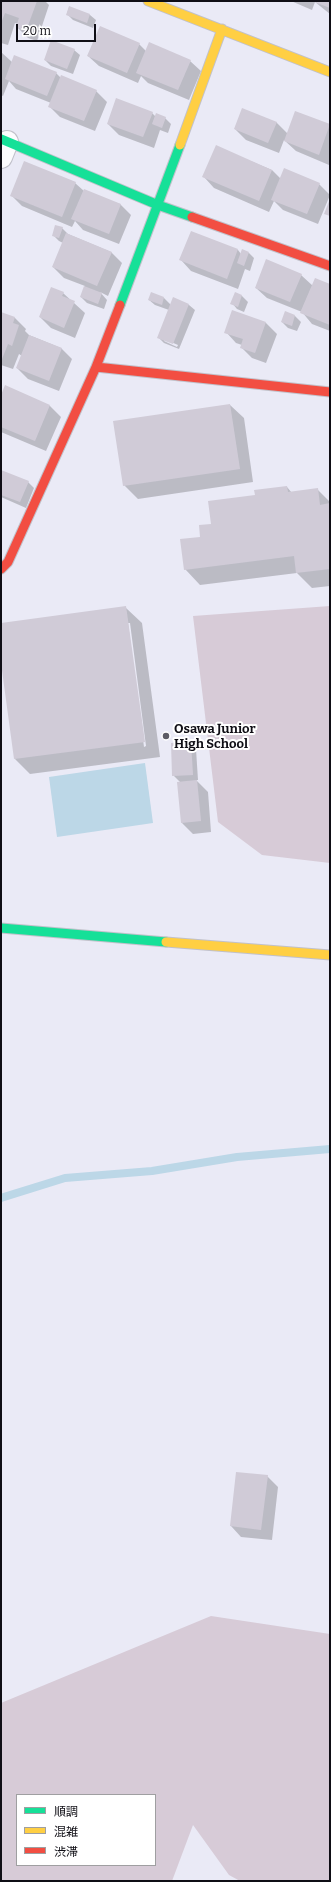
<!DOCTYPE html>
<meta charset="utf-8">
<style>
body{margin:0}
#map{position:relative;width:331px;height:1882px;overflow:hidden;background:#eaeaf6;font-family:Bitter,"Noto Sans JP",serif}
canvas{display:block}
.frame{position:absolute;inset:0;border:2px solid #0f0e15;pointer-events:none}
.legend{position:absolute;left:16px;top:1794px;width:140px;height:72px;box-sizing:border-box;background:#fff;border:1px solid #9f9fa1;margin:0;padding:5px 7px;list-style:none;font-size:12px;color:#0f0e15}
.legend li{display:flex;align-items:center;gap:8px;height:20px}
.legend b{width:20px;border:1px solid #9f9fa1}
.scale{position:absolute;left:16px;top:24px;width:80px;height:18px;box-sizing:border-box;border:2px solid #0f0e15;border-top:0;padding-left:5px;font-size:12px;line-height:14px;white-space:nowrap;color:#0f0e15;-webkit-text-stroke:3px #fff;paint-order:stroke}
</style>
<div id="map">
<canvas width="331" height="1882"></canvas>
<div class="frame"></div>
<ul class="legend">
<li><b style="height:5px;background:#16e098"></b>順調</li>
<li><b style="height:5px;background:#ffcf43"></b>混雑</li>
<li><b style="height:5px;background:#f24e42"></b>渋滞</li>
</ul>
<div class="scale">20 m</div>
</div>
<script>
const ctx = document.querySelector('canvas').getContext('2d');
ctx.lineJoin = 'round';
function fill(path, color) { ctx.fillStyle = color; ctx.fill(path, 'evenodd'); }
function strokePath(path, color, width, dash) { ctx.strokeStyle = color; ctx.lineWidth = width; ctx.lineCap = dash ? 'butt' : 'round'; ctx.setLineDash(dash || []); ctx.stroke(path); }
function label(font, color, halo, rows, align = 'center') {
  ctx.font = font + ' Bitter,serif'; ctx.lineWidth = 4; ctx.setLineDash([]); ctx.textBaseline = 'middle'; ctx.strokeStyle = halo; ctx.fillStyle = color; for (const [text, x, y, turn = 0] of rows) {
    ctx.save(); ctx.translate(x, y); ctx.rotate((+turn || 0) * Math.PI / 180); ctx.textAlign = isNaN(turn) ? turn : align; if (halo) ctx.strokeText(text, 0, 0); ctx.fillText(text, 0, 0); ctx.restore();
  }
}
const green = new Path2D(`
 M330,606V863L262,855L218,822L193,616Z
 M211,1616L330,1634V1881H240L229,1875L193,1825L172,1881H1V1703ZM17,1795H155V1865H17Z`);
const water = new Path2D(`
 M145,763L153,823L57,837L49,777Z`);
const shadow = new Path2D(`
 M1,1H45L49,5L37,41L28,38L17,27L18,24L15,23L8,45L1,43Z
 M291,1H330V14L315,2L312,10Z
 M69,7L90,15L96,20L93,28L73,20L67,14Z
 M139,44L146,51L190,61L201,71L189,100L148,83L141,76L138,83L99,66L88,56Z
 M74,50L80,55L73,74L51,66L45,60Z
 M1,52L12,62L56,73L61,78L96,91L107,102L95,131L60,117L49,106L51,103L16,89L9,81L3,96L1,95Z
 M296,112L330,125L329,165L296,151L284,140L279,153L246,140L235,129L276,122L288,134Z
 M152,113L156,117L165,118L171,124L168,133L160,130L154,148L119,135L108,124Z
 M217,147L272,170L281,179L319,184L330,195L318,224L283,210L274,201L269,212L214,188L204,177Z
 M75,183L84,191L120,204L131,215L119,244L83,230L75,221L72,227L22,206L12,196Z
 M62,228L68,234L111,252L122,263L108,296L100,292L107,300L104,309L87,303L81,297L85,286L64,278L53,267L63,243L59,241L53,235Z
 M192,232L238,250L241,254L249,253L254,258L250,271L245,269L238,289L191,271L181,260Z
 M301,275L313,286L330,285V331L312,324L302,312L267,298L256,288Z
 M63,293L85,313L75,338L51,328L40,317Z
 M235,294L242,296L248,302L244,312L237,309L232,303Z
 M164,298L171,305L174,299L189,305L195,310L179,349L164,343L158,337L169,310L155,305L149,300ZM164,339L178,345L177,347L164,341Z
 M233,311L266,323L277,334L266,363L252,358L241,347L242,345L236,343L226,332Z
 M1,313L15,318L26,329L25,331L29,335L61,348L72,359L59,391L28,379L17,368L22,356L19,354L13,369L1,365Z
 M285,313L295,316L301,322L297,331L288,328L282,322Z
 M6,387L50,406L61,417L46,451L1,432V398Z
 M230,405L244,418L253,482L138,499L124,485Z
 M1,474L28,482L34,488L26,508L1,497Z
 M287,487L292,493L317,489L330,502V586L312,588L297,573L200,585L185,569L201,538L212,524L256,496Z
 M126,608L142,623L160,757L30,774L15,759L1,656V624ZM128,623H130L146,746L144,747Z
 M190,743L196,749L198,780H196L208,792L211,832L193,834L182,823L179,783H181L173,775Z
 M267,1476L278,1487L272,1540L241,1537L231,1526Z`);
const stream = new Path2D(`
 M1,1198L65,1178L152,1171L237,1157L330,1149`);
const building = new Path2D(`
 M1,1H37L26,31L16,27L19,18L5,13L1,23Z
 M312,1H330V8Z
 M69,6L90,14L87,23L66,15Z
 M100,26L140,43L127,73L87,56Z
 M51,40L75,49L67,69L44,60Z
 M149,42L191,60L178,90L136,73Z
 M14,55L57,72L47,96L5,79Z
 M61,75L97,90L84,121L48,107Z
 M116,98L153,112L143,137L107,124Z
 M242,108L277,122L268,143L234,129Z
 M295,111L330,124L319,155L284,141Z
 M156,113L166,117L162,128L152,124Z
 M216,145L272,170L259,201L202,177Z
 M24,161L76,182L62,217L10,196Z
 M284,168L320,183L307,214L271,200Z
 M84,189L121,204L109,234L71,219Z
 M330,199V216L324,214Z
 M55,225L63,227L59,238L52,236Z
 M191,231L238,249L227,279L179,260Z
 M66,233L112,252L97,286L52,267Z
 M242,249L249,252L244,266L237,263Z
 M266,259L302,274L290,302L255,288Z
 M315,278L330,284V325L300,313Z
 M84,286L102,293L98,304L80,297Z
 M51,287L64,292L62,296L75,301L64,328L39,317Z
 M151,292L164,297L162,305L148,300Z
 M235,292L242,295L238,307L230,304Z
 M173,297L189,304L173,344L157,338Z
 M232,310L266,322L255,353L240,348L243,339L224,333Z
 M285,311L295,315L292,326L281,322Z
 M1,312L15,317L13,323L19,325L12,346L8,344L2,359Z
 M29,335L62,348L49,381L16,368Z
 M5,385L50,405L35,441L1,427V395Z
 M230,404L240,469L123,486L113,421Z
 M1,470L29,481L20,502L1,495Z
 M287,486L288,492L318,488L320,505L330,503V569L296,573L294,556L184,570L180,539L200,537L199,525L211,524L208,501L255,495L254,490Z
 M126,606L145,742L14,759L1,663V623Z
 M191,742L193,775L172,776L171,743Z
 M197,780L201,821L181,823L177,782Z
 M236,1472L268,1475L261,1530L230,1526Z`);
const street = new Path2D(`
 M1,157L7,142`);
const fast = new Path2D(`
 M1,139L158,205L192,217
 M120,305L180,145
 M1,928L166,942`);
const slow = new Path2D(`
 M148,1L330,72
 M180,145L222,29
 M166,942L330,955`);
const jam = new Path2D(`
 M192,217L330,266
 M96,367L330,392
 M1,569L8,562L96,367L120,305`);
const markers = [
 [166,736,4,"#5c5b64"]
];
const poiNames = [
 ["Osawa Junior",174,729],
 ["High School",174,744]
];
fill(green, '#d7cbd7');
fill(water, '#bcd7e7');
fill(shadow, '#0003');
strokePath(stream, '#bcd7e7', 8);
fill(building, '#d0cbd7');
strokePath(street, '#c1c1ca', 24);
strokePath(fast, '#c1c1ca', 11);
strokePath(slow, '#c1c1ca', 11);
strokePath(jam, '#c1c1ca', 11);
strokePath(street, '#fcfcfe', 22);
strokePath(fast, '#16e098', 9);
strokePath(slow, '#ffcf43', 9);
strokePath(jam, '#f24e42', 9);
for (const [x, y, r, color] of markers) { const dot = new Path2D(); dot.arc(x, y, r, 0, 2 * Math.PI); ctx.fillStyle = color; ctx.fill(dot); strokePath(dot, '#fff', 1.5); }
label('bold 13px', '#0f0e15', '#fff', poiNames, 'left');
</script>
